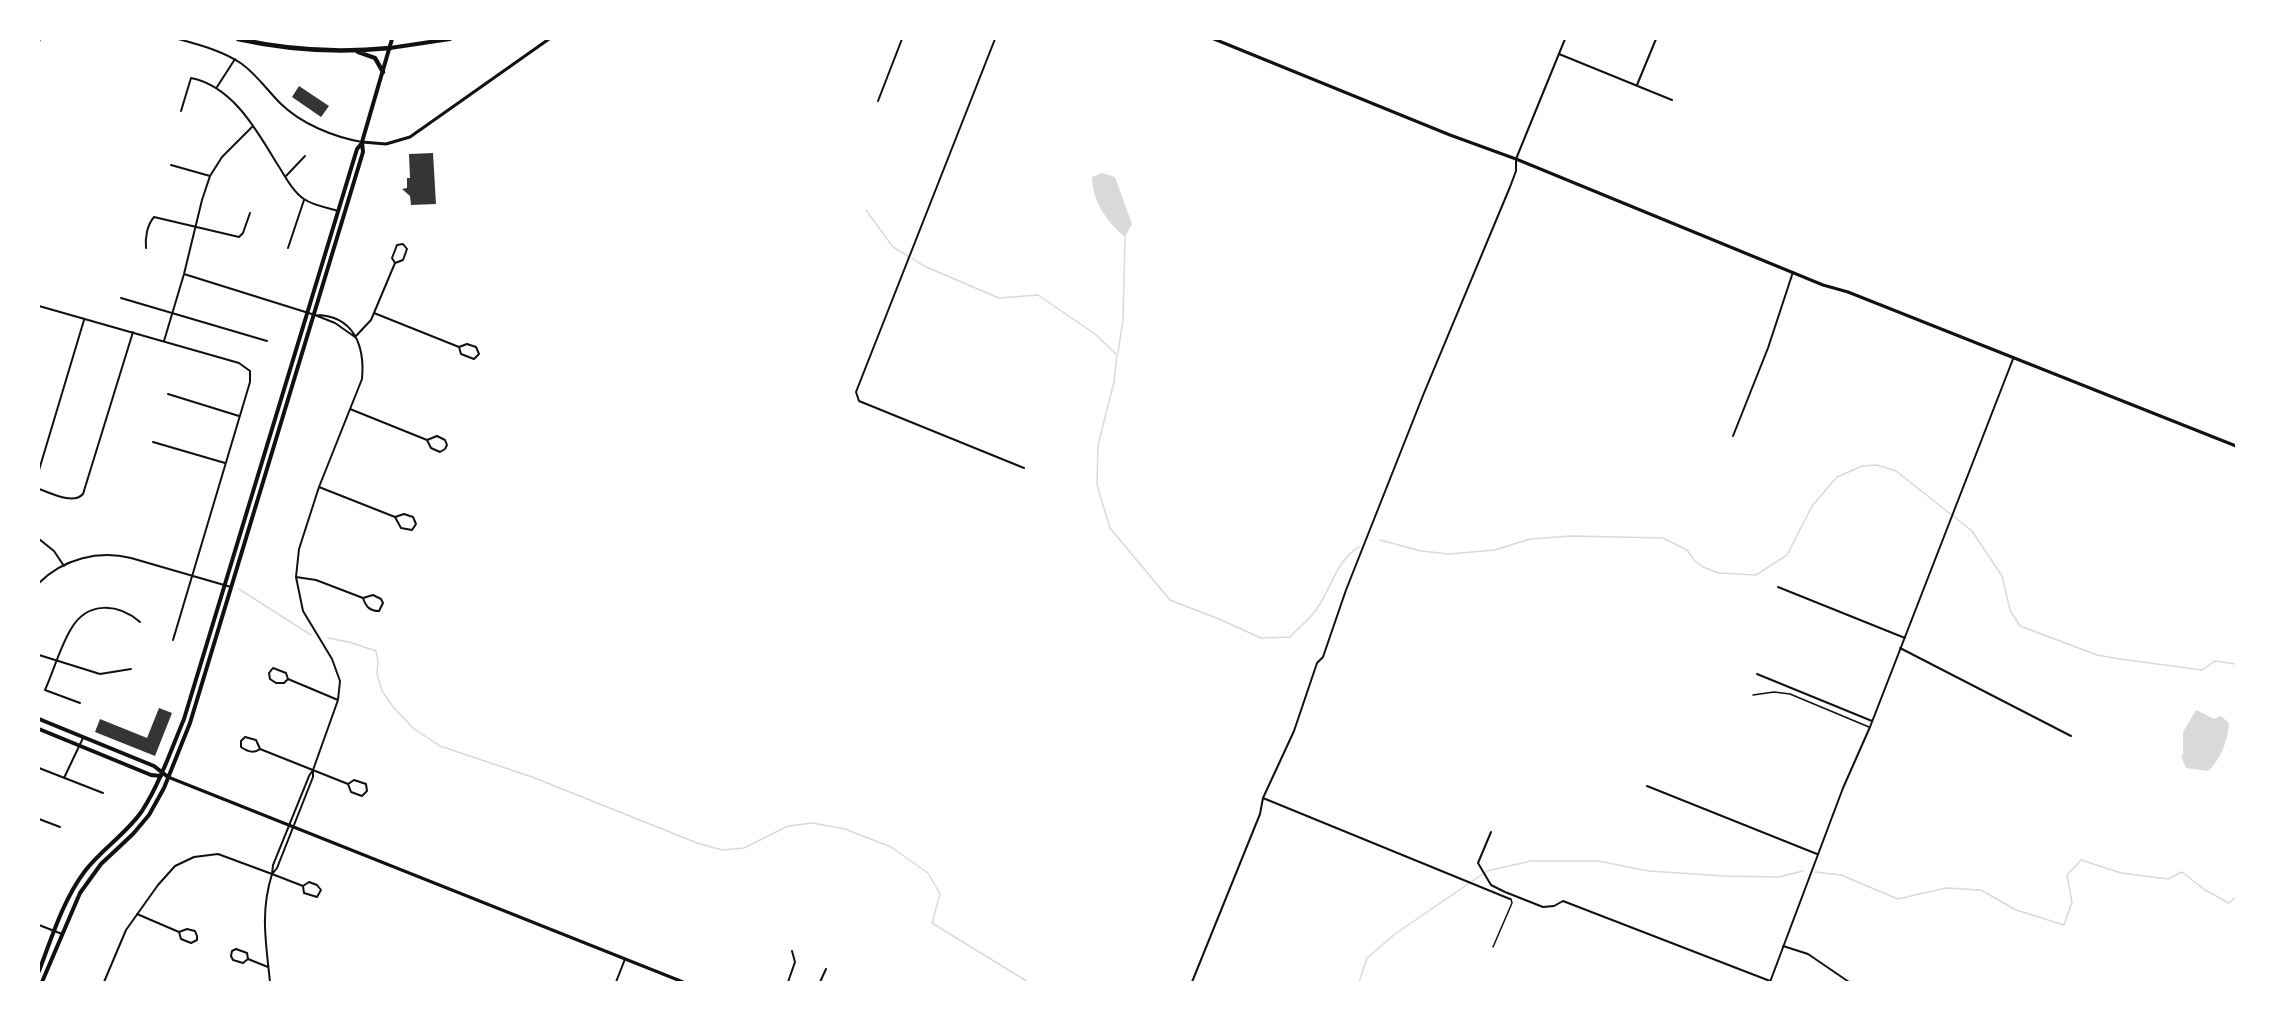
<!DOCTYPE html>
<style>
body{margin:0}
#map{position:relative;width:2275px;height:1021px;overflow:hidden;background:#fff;font-family:Lato,sans-serif}
canvas{display:block}
.frame{position:absolute;inset:0;border:40px solid #fff;pointer-events:none}
</style>
<div id="map">
<canvas width="2275" height="1021"></canvas>
<div class="frame"></div>
</div>
<script>
const ctx = document.querySelector('canvas').getContext('2d');
ctx.lineJoin = 'round';
function fill(path, color) { ctx.fillStyle = color; ctx.fill(path, 'evenodd'); }
function strokePath(path, color, width, dash) { ctx.strokeStyle = color; ctx.lineWidth = width; ctx.lineCap = dash ? 'butt' : 'round'; ctx.setLineDash(dash || []); ctx.stroke(path); }
const water = new Path2D(`
 M1102,173L1115,177L1132,224L1125,237C1107,222 1092,201 1092,177Z
 M2196,710L2214,719L2221,716L2229,723C2228,740 2221,759 2208,771L2186,768L2181,756L2183,755V732Z`);
const stream = new Path2D(`
 M866,210L893,247L908,256
 M912,258L924,266L999,298L1038,295L1095,334L1117,355L1114,382L1098,445L1097,485L1110,528L1170,600L1219,619L1261,638L1290,637C1298,628 1309,620 1316,610C1331,590 1336,560 1359,547
 M1118,353L1123,320L1125,237
 M1380,540L1421,551L1449,554L1495,550L1530,539L1571,536L1663,538L1687,550L1695,561L1703,567L1718,573L1756,575L1787,555L1812,506L1837,477L1862,466L1877,465L1896,471L1972,531L2002,576L2010,610L2020,626L2097,655L2120,659L2202,670L2215,661L2236,664
 M239,589L311,635
 M328,638L349,642L376,651L378,661L377,674L382,691L394,708L413,728L440,746L532,777L697,843L722,850L744,848L788,826L813,823L845,829L891,847L928,873L940,894L932,923L1028,982
 M1815,872L1841,875L1898,899L1946,888L1981,890L2016,910L2064,925L2072,902L2067,875L2081,860L2121,873L2168,879L2182,872L2205,890L2229,903L2236,897
 M1359,982L1367,958L1395,934L1487,871L1531,861H1598L1649,871L1725,876L1779,877L1803,871`);
const building = new Path2D(`
 M299,86L329,106L321,117L292,97Z
 M433,153L436,204L411,205L410,196L402,189L407,188V178H410L409,154Z
 M159,708L172,713L155,756L95,732L100,719L147,738Z`);
const service = new Path2D(`
 M1753,695L1774,692L1790,694L1869,727
 M1493,947L1512,903L1511,899`);
const minor = new Path2D(`
 M178,39C200,45 223,51 242,64C257,75 267,90 280,103C301,124 334,137 362,142
 M995,39L856,392L859,401L1024,468
 M39,42L40,39
 M1559,54L1672,100
 M1637,85L1656,39
 M217,87L235,59
 M878,101L902,39
 M181,111L191,78C232,86 256,129 276,162C284,174 292,191 304,199C312,205 328,208 338,211
 M171,165L210,176
 M286,176L305,156
 M146,248C145,238 147,225 154,217L239,237L243,233L250,213
 M288,248L304,200
 M184,274L315,315L335,323L355,337
 M121,298L267,341
 M39,306L239,363L250,371V382L173,640
 M374,313L459,347L461,354L474,359L479,354L476,347L467,344L459,347
 M355,337L371,320L395,263L403,260L407,249L403,244L397,245L392,258L395,263
 M164,341L184,274L202,200L210,176L222,157L253,126
 M168,394L239,416
 M350,409L427,440L431,448L440,452L445,449L447,445L445,440L437,436L427,440
 M1733,436L1768,348L1793,272
 M153,442L225,463
 M39,470L84,320
 M319,487L395,517L401,528L412,530L416,524L413,517L404,514L395,517
 M39,489C51,493 73,505 83,494L133,332
 M39,539L54,551L64,566
 M296,577L316,580L363,598C366,607 370,611 379,611L383,603L381,599L373,595L363,598
 M39,583C63,559 98,550 131,558L231,587
 M1778,587L1905,638
 M1900,648L2071,736
 M39,655L100,674L131,669
 M1757,674L1872,721
 M288,679L284,683H276L270,679L269,673L273,668L286,673L288,679L338,700
 M80,703L45,690C54,670 60,647 71,629C87,601 118,603 140,622
 M260,749C254,754 248,752 241,747V741L245,737L256,740L260,749L348,784L351,792L362,796L367,791L366,784L354,780L348,784
 M39,768L103,793
 M64,778L83,738
 M1647,786L1817,854
 M1263,798L1510,899
 M39,819L60,827
 M1491,832L1478,863L1491,885L1505,892L1543,907L1554,906L1563,901L1770,981
 M273,873L277,868L313,777V770
 M272,874L273,865L309,776L313,770L338,700L340,681L332,659L303,611L296,577L299,549L319,487L362,379C365,346 354,315 315,315
 M272,874L303,886L304,893L317,897L321,890L317,885L309,882L303,886
 M137,914L179,932L181,939L191,943L197,940V936L195,931L187,929L179,932
 M39,925L62,934
 M1783,946L1808,954L1849,982
 M248,959L243,963L233,960L231,956L232,951L236,949L247,953L248,959L268,967
 M104,982L126,930L158,885L175,866L194,857L218,854L272,874C260,913 266,942 270,982
 M616,982L625,959
 M788,982L795,962L792,951
 M820,982L826,969
 M1192,982L1260,814L1263,798L1294,731L1317,663L1323,657L1346,590L1424,393L1510,187L1516,171V159L1565,39
 M1770,982L1843,788L1870,727L2013,359`);
const tertiary = new Path2D(`
 M1214,39L1450,135L1516,159L1823,285L1848,292L2236,446
 M362,142L386,144L410,137L549,39
 M168,777L683,982`);
const secondary = new Path2D(`
 M39,719L154,766L168,777
 M39,729L151,775L161,776
 M39,971C52,937 63,900 85,871C102,849 126,834 142,811C160,783 171,750 184,719L357,149L362,143
 M42,982L80,893L101,864L133,834L149,815L164,788L190,723L363,152L362,142L392,39`);
const primary = new Path2D(`
 M390,48L450,39`);
const motorway = new Path2D(`
 M238,39C287,50 339,53 390,48
 M358,52L375,58L383,72`);
fill(water, '#d9d9d9');
strokePath(stream, '#d9d9d9', 1.5);
fill(building, '#353535');
strokePath(service, '#111', 1.5);
strokePath(minor, '#111', 2);
strokePath(tertiary, '#111', 3);
strokePath(secondary, '#111', 4);
strokePath(primary, '#111', 4);
strokePath(motorway, '#111', 4.5);
</script>
